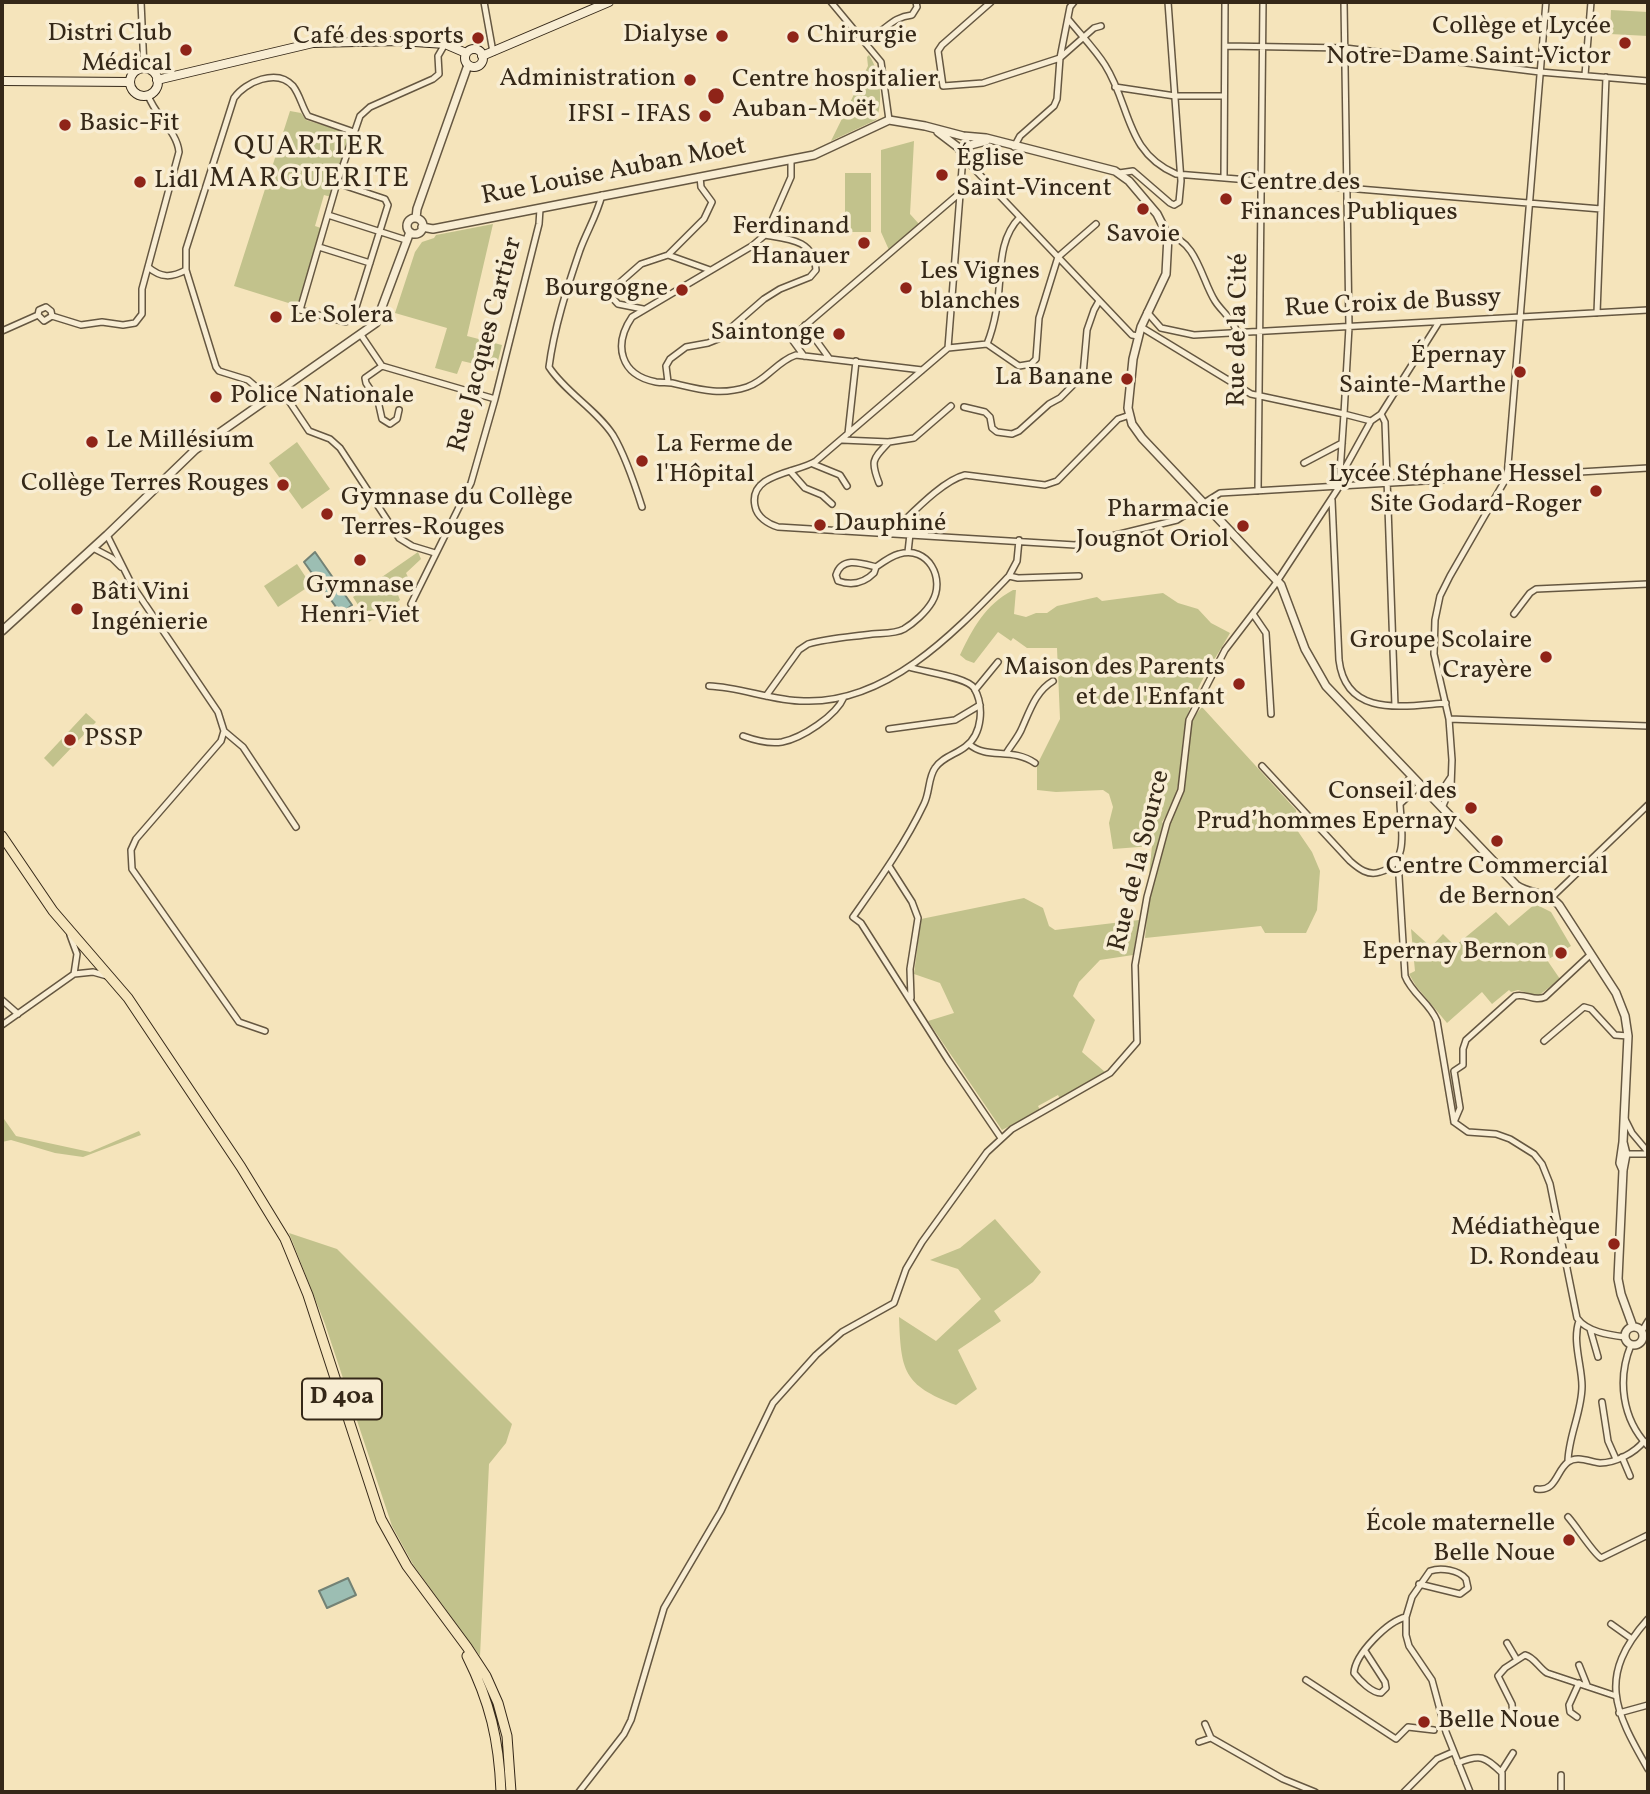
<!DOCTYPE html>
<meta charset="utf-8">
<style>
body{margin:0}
#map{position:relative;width:1650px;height:1794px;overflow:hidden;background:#f5e4bb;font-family:Vollkorn,serif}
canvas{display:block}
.frame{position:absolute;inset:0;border:4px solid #352818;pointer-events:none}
</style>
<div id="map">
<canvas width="1650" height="1794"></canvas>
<div class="frame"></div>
</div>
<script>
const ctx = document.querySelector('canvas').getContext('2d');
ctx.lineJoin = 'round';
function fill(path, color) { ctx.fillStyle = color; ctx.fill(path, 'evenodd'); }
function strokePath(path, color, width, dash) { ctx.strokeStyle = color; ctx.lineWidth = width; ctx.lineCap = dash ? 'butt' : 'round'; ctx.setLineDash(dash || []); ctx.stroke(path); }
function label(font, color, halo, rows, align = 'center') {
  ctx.font = font + ' Vollkorn,serif'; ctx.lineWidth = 7; ctx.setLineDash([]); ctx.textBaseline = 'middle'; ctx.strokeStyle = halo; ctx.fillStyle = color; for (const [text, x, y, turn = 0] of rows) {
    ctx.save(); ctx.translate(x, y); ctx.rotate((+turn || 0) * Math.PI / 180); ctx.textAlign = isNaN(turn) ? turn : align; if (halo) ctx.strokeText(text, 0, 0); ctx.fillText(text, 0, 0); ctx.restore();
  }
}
const green = new Path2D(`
 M1611,10L1648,12V36L1610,34Z
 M869,55C880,71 884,102 876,120L831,141L868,66L867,57Z
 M290,111L301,113L306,120L345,132L348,140L331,197L324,195L315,226L321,228L298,306L234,286Z
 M914,141L910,214L919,224L889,250L881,232V150Z
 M845,173H871V232H845Z
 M493,224L467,336L502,345L496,369L462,361L457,374L435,368L447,328L395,313L415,252L422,242L434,238L436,235Z
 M297,442L330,489L302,509L269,463Z
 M418,552L421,559L406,573L409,579L396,590L400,600L369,622L353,597Z
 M297,564L311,585L278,607L264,586Z
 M1013,590H1016L1014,614L1026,617L1036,613H1047L1057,606L1097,597L1102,601L1163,593L1178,603L1198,609L1211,623L1230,633C1216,658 1197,684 1189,711C1176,749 1188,788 1162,822L1164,824L1149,875L1152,846L1113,849L1109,823L1113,807L1109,794L1103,790L1056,792L1037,790V765L1060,719L1057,648H1027L1013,638L1011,641L998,632L974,663L966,660L960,655C973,628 985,605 1013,590Z
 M1202,707L1296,810L1297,830L1312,852L1320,871L1317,910L1306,933H1265L1261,926L1145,938L1149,897L1167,830L1184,792L1192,719Z
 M86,713L96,722L53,767L44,758Z
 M1024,898L1043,908L1049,926L1055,930L1139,920L1133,955L1100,960L1079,982L1073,996L1095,1020L1082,1052L1105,1072L1060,1099L1058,1095L1038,1106L1040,1110L1002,1130L928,1021L954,1013L940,983L914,974L921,919Z
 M1535,904L1551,912L1571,946L1547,960L1560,979L1538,996L1518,990L1511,992L1509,990L1492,1004L1482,992L1447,1023L1416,986L1409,974L1415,971L1411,929L1431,947L1443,934L1455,946L1496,912L1509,926Z
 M4,1119L16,1136L90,1152L139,1131L141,1135L83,1157L55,1153L11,1140L2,1142V1120Z
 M995,1219L1041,1272L1033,1282L994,1311L1001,1321L958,1350L977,1389L956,1405C903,1385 901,1371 899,1317L936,1341L981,1299L958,1269L930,1260L960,1248Z
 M289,1233L337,1249L512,1424L506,1443L489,1464L480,1656L414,1566L392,1526L325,1324Z`);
const water = new Path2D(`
 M315,552L352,605L341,614L304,562Z
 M348,1578L356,1595L327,1608L319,1591Z`);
const minor = new Path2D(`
 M141,2L144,68
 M484,2L493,52
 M831,2L881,62L889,120
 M991,2L942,45L938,51L943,86L983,83L1060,58L1094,28L1101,26
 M1068,19C1080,34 1095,49 1105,65C1131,106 1125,152 1176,174L1601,209
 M863,38C887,34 887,18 912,15L917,7L916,2
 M1225,46L1345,48L1540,72L1648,81
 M1585,75L1591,2
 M1115,87L1175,96H1224
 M957,147L963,157L1132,335L1138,336
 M1014,147L1020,136L1054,106L1057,99L1060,58L1070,7L1074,2
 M791,160V177L770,225L765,235L752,246L632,317C613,345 620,375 656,382C662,383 667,382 672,383C698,389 720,396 747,387C766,381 777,361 796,355L922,370
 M1119,173L1133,171L1170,203L1174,205L1179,202L1181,181L1168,2
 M1224,178L1225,2
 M337,183L385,199L388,205L352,320L345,322L300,310L337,183L360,116L370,107L433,79L439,74L438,56L445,44
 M602,195C597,215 587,231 580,250C567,288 554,328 549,367C566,393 596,409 613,435C625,455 635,485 642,507
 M328,215L406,240
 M1168,236C1196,239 1202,281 1215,301C1222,312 1234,320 1237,333
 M319,247L370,263
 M668,255L710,270
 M148,267C161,278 171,278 186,270
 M643,309L618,304L608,293L641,264L668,255L704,219L712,202L701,187L700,177
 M1147,312L1161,328L1194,335L1648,310
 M1597,313L1606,77
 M38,315L39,310L46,307L51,311L52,316L81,325L102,322L123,325L135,323L142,314V289L179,152C177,131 155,116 148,95
 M805,325L829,358
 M1141,327L1251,394L1344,414L1349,327L1344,2
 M2,331L38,315L44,321L52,316
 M361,335L382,366L495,399
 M987,344C991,334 994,323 996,312C1003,280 995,242 1020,217
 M948,348L816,461C798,473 748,473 755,506C757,517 768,524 778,527L1075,545L1177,520L1220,493L1648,468
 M948,348L987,344L1019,366L1031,364L1036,359L1039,318L1058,257L1096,224
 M948,348L963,156
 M804,356L793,341V336L961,192
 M382,366L365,378L366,383L378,401L382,419L390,424L397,419L399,410
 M668,382L666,366L670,359L686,347L708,343L718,339L764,299L780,289L810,277L816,270C814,240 790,239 765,235
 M281,389L309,431L330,439L340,448L399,538L412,546L435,553
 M268,397L248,380L219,371L216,367L186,270V249L234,98C245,82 277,68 293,86C300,95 302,107 308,116L354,132
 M964,407L985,412L990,417L992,428L997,432L1012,434L1019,431L1049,404L1060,398L1083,375L1087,330L1094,310L1099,301
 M1381,414L1385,422L1395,706
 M848,434L856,361
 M842,440L889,442L914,438L951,406
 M1304,463L1342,443
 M813,464L840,475L847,486
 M790,471L805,488L822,495L832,504
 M1340,477L1371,421L1381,414L1439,322
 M879,483C870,460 873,459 889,442
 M1258,491L1263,2
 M1332,500L1339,660C1346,718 1403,706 1446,703
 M916,516L920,529L926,535
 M890,534C909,517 941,481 965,475L1045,485L1057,481L1118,419L1130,415
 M107,535L132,585L218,712L224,731L221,741L136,839L131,850L132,869L239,1022L265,1031
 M93,548L112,558L121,567
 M908,552L910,534L916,516
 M1009,576L1018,578L1079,576
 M411,604L471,483L495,399L539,224L540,209
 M1253,614L1266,633L1271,714
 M1514,614L1530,593L1536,589L1648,584
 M909,667C924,672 967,677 974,688C984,705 983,734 965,747C956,754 941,758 935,768C928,778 930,792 924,804C905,844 879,880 853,917L861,923L948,1060L1001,1138
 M709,686C741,687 772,701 804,701C888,704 955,632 1009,576L1017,561L1019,540
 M975,690L998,662
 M766,696L799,650L808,644C829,638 851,637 872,634C882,633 895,634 904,629C914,623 926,612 932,602C946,579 928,545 899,554C891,556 883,562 876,567L874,573C864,583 852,586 838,581L836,575C842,556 861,563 876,567
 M1449,719L1648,726
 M889,729L955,720L980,705
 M224,731L243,747L296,827
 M743,736C754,740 770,744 782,742C802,738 836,716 844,697
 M969,744C987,760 1012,747 1035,763
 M1007,752C1012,744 1019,736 1022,728C1030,710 1036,691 1053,681
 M1262,766L1350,861C1359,869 1368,876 1380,872C1410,864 1401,827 1400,804
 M1412,776L1401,788L1400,804L1420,785
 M1430,795L1443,789L1451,777
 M1442,808L1451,787L1452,760L1449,719L1434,654L1435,620L1440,596L1450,576L1507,477L1546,2
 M1398,860L1405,976C1412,994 1430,1003 1437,1021L1454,1122L1468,1132L1496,1134L1510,1139L1534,1154L1542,1164L1550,1184L1577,1318C1587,1332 1609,1335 1625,1337
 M889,866L912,902L918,918L910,969L911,998
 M1552,897L1648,805
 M70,935L77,954L74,974L93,972L107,976
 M2,1000L18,1014
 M2,1025L74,974
 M1544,1041L1584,1007L1591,1009L1615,1035L1628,1036
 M1624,1117L1632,1133L1648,1152
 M1454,1122L1460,1108L1454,1071L1463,1065V1049L1466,1040L1515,996C1526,993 1534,1002 1545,997L1591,954
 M1624,1154H1648
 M1590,1329L1598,1357
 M1642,1331L1648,1321
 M1631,1345C1617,1379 1622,1419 1648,1446
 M1602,1402L1608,1441L1616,1459
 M1622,1457L1630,1476
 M1568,1462C1568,1437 1582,1412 1582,1386C1582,1366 1572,1341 1579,1321
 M1537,1489C1556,1492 1556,1471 1568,1462C1577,1455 1590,1462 1600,1463C1615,1463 1635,1453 1644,1441
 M1568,1517C1577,1527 1593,1553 1601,1558L1648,1535
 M1419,1584L1460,1594L1468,1588L1466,1579C1459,1570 1441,1567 1430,1571L1412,1597L1406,1617V1635L1409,1646L1432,1680L1446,1732L1470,1792
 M1648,1619C1597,1676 1614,1710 1648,1769
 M1611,1624L1632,1639
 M1507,1643L1517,1660
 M1365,1651L1385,1682L1386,1688L1381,1693C1372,1693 1360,1681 1354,1673C1355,1654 1388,1621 1406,1617
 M1579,1665L1587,1685
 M1306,1680L1396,1739L1408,1727L1434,1730
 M1619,1713L1648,1705
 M1513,1716L1512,1704L1498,1676L1505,1668L1525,1655C1534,1657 1539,1668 1547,1673L1616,1696
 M1577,1717L1570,1712L1569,1705L1579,1683
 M1205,1724L1211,1738
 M1199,1742L1211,1738L1283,1779L1315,1792
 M1458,1763C1480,1754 1485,1756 1502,1773V1792
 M1501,1772L1513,1753
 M1561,1775V1792
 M579,1792L624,1734L631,1720L664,1608L721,1511L773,1403L816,1355L842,1332L894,1303L906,1269L922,1242L987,1152L1012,1129L1110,1073L1137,1042L1135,965L1147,897L1167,823L1181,790L1189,720L1225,650L1274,586L1339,487L1344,414L1371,421
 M1404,1792L1437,1759L1453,1752`);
const tertiary = new Path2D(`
 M938,132L959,148L986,141
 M416,218L417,209L468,65
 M407 226a8 8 0 1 1 16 0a8 8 0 1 1-16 0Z
 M422,227L433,229L814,155L889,120L925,126L963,136L986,138L1115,171L1129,181L1157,214L1168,236L1166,274L1141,327L1133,359L1128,408L1132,424L1142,438L1281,585L1305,649L1326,686L1516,885C1530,895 1548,892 1559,905L1616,993L1625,1016L1628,1036L1623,1142L1620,1163L1623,1170
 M2,631L107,535L195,450L376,323L410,232
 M1623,1142L1626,1154L1623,1170L1618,1279L1621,1294L1633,1327
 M1625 1336a9 9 0 1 1 18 0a9 9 0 1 1-18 0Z`);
const secondary = new Path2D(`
 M465 58a9 9 0 1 1 18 0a9 9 0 1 1-18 0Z
 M482,56L609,2
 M130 82a14 14 0 1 1 28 0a14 14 0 1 1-28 0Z
 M157,80L313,43L400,41L445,44L466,53
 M2,81L130,82`);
const primary = new Path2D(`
 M2,836L53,911L128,998L241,1167L285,1239L308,1295L381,1519L407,1566L467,1647L486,1676L498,1703L507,1736L511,1792
 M467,1656C490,1702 499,1740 501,1792`);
const markers = [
 [722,36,7,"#8f2418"],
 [793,37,7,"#8f2418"],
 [478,38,7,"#8f2418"],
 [1625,43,7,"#8f2418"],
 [186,50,7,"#8f2418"],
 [690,80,7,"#8f2418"],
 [716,96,9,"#8f2418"],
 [705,116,7,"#8f2418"],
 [65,125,7,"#8f2418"],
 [942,175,7,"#8f2418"],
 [140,182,7,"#8f2418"],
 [1226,199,7,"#8f2418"],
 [1143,209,7,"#8f2418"],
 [864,243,7,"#8f2418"],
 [906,288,7,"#8f2418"],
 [682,290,7,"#8f2418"],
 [276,317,7,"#8f2418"],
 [839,334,7,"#8f2418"],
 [1520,372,7,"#8f2418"],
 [1127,379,7,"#8f2418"],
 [216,397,7,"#8f2418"],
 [92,442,7,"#8f2418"],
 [642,461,7,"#8f2418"],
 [283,485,7,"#8f2418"],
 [1596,491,7,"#8f2418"],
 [327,514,7,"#8f2418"],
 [820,525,7,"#8f2418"],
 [1243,526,7,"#8f2418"],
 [360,560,7,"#8f2418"],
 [77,609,7,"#8f2418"],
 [1546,657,7,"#8f2418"],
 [1239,684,7,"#8f2418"],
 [70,740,7,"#8f2418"],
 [1471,808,7,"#8f2418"],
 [1497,841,7,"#8f2418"],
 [1561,953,7,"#8f2418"],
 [1614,1244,7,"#8f2418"],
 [1569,1540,7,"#8f2418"],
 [1424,1722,7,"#8f2418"]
];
const shields = [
 [342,1399,80]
];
const shieldNames = [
 ["D 40a",342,1399]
];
const poiNames = [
 ["Collège et Lycée",1611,28],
 ["Notre-Dame Saint-Victor",1611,58],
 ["Distri Club",172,35],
 ["Médical",172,65],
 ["Dialyse",708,36],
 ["Chirurgie",807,37,"left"],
 ["Café des sports",464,38],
 ["Administration",676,80],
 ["Centre hospitalier",732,81,"left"],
 ["Auban-Moët",732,111,"left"],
 ["IFSI - IFAS",691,116],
 ["Basic-Fit",79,125,"left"],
 ["Église",956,160,"left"],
 ["Saint-Vincent",956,190,"left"],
 ["Lidl",154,182,"left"],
 ["Centre des",1240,184,"left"],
 ["Finances Publiques",1240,214,"left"],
 ["Ferdinand",850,228],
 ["Hanauer",850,258],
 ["Savoie",1143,236,"center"],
 ["Les Vignes",920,273,"left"],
 ["blanches",920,303,"left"],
 ["Bourgogne",668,290],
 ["Le Solera",290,317,"left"],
 ["Saintonge",825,334],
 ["Épernay",1506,357],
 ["Sainte-Marthe",1506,387],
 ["La Banane",1113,379],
 ["Police Nationale",230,397,"left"],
 ["Le Millésium",106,442,"left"],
 ["La Ferme de",656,446,"left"],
 ["l'Hôpital",656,476,"left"],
 ["Lycée Stéphane Hessel",1582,476],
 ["Site Godard-Roger",1582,506],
 ["Collège Terres Rouges",269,485],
 ["Gymnase du Collège",341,499,"left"],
 ["Terres-Rouges",341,529,"left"],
 ["Pharmacie",1229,511],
 ["Jougnot Oriol",1229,541],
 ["Dauphiné",834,525,"left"],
 ["Gymnase",360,587,"center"],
 ["Henri-Viet",360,617,"center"],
 ["Bâti Vini",91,594,"left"],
 ["Ingénierie",91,624,"left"],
 ["Groupe Scolaire",1532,642],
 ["Crayère",1532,672],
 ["Maison des Parents",1225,669],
 ["et de l'Enfant",1225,699],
 ["PSSP",84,740,"left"],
 ["Conseil des",1457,793],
 ["Prud’hommes Epernay",1457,823],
 ["Centre Commercial",1497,868,"center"],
 ["de Bernon",1497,898,"center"],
 ["Epernay Bernon",1547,953],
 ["Médiathèque",1600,1229],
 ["D. Rondeau",1600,1259],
 ["École maternelle",1555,1525],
 ["Belle Noue",1555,1555],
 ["Belle Noue",1438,1722,"left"]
];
const streetNames = [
 ["Rue Louise Auban Moet",614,173,-11],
 ["Rue Croix de Bussy",1393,305,-3],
 ["Rue de la Cité",1240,330,-89],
 ["Rue Jacques Cartier",487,345,-75],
 ["Rue de la Source",1141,861,-76]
];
const neighbourhoodNames = [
 ["QUARTIER",310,149],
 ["MARGUERITE",310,181]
];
fill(green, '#c2c28c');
fill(water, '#9cbeb3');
strokePath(water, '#738275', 2);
strokePath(minor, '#655741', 8);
strokePath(tertiary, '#655741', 10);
strokePath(secondary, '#352818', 10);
strokePath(primary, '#352818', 11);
strokePath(minor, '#f8edd3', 5);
strokePath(tertiary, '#f8edd3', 7);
strokePath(secondary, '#f8edd3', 8);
strokePath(primary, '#f5e4bb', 9);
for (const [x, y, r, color] of markers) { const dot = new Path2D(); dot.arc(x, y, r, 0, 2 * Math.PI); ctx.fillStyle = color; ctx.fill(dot); strokePath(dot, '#f8edd3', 2.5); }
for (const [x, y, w] of shields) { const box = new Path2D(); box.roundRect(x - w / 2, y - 20.5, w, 41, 5); ctx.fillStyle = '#f8edd3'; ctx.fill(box); strokePath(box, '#352818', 2); }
label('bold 24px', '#352818', null, shieldNames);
label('26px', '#352818', '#f8edd3', poiNames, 'right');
label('26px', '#352818', '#f8edd3', streetNames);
ctx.letterSpacing = '2px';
label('28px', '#352818', '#f8edd3', neighbourhoodNames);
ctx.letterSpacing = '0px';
</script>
